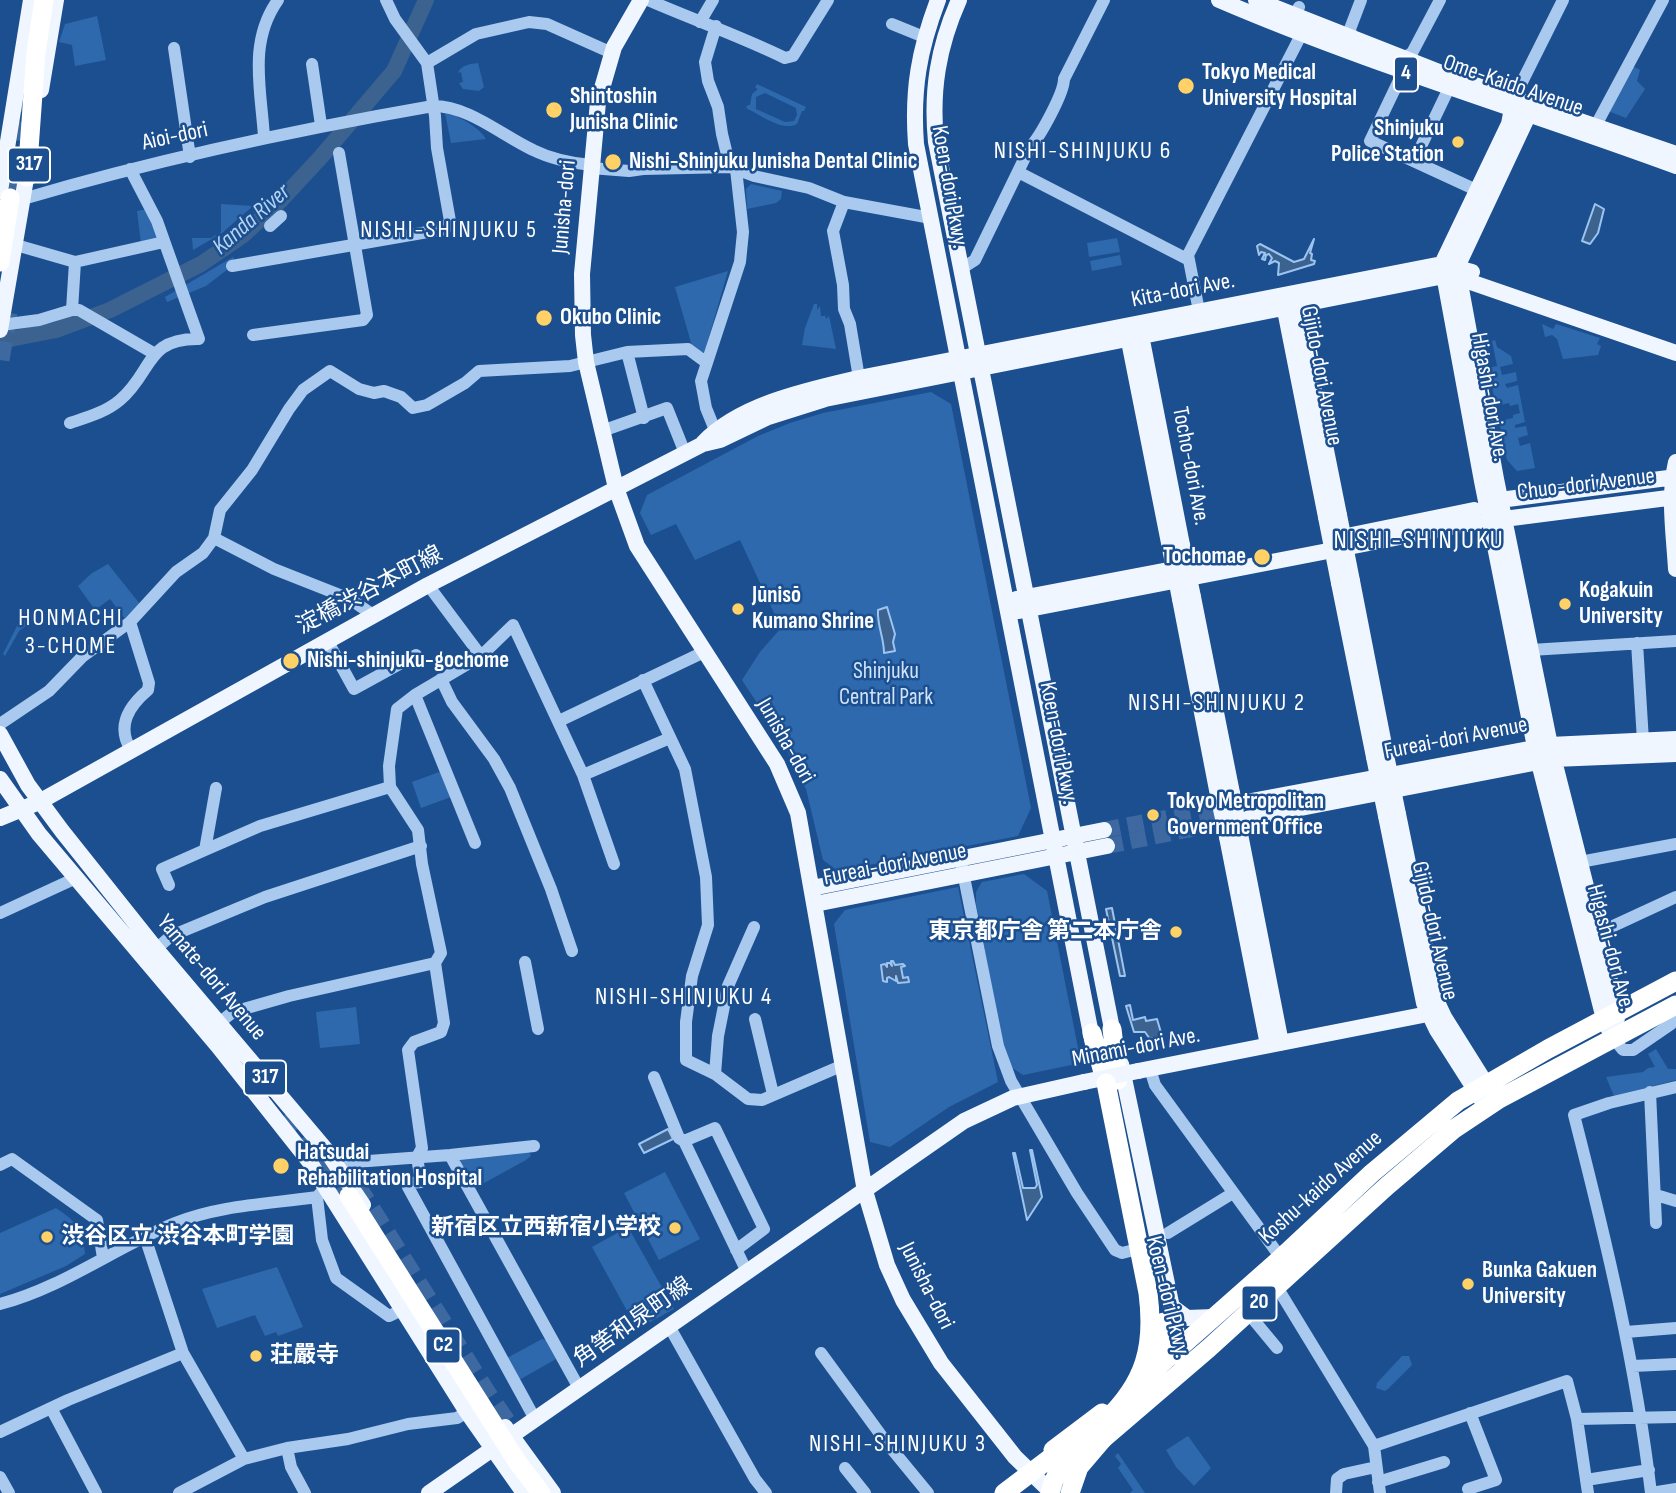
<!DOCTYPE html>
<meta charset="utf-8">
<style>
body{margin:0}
canvas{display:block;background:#1b4f8f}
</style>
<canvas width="1676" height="1493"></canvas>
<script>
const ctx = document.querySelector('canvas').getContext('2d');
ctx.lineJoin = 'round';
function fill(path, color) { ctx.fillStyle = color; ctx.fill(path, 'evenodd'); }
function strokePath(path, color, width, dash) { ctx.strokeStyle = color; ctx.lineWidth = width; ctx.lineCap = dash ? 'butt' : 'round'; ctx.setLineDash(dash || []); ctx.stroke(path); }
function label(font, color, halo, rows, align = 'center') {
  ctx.font = font + ' "Sofia Sans Condensed","Noto Sans JP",sans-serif'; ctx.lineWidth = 5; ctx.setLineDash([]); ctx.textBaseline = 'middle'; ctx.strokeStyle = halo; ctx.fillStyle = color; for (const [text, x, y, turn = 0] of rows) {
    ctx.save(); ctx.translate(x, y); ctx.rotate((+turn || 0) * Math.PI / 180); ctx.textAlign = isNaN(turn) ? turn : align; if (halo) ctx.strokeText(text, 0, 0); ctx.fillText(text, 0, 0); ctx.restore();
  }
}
const green = new Path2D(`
 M97,16L106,60L75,66L72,45L59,42L65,24Z
 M478,63L484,87L479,91L463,89L459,83L463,82L461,72L458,73C461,65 470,64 478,63Z
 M1631,65L1640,70L1637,81L1645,89L1626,118L1608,111Z
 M757,84L806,107L804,111H802L797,124C782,132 761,115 746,108L748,105H750L752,94L758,89L755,88ZM765,93L796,108L797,115L794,121L785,122L756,109V97Z
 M445,113C458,115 480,128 486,139L451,143Z
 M751,184L782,191L781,199L776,203L747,209L746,189Z
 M221,204L253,206L222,233L193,250L192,238H211L221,232Z
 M147,209L160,240L141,244L137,211Z
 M1117,238L1120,252L1089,257L1087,243Z
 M1120,255L1122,265L1092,271L1090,261Z
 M233,257L235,262L232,266L206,286L167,302L165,297Z
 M728,271L704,354L692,346L675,287Z
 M814,304H817V310L820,306L821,316H825L824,311L826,319L829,316L836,349L802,345L805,328Z
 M1542,324L1553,329L1556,324L1600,338L1597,344L1601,346L1598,355L1563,359L1557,339L1552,335L1545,337Z
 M1495,340L1497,347L1511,356L1513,364L1500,367L1502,375L1516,372L1517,381L1505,384L1507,388L1518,385L1525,422L1515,425V428L1526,426L1528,435L1518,438L1520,446L1530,443L1535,468L1517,471L1507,460L1499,421L1513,418V415L1520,413L1518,404L1510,406L1509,403L1496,406L1488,368L1497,366L1492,341Z
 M931,392L951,404L1031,808L1018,836L838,871L823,860L806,789L782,741L742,680L760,652L781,628L740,540L695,560L676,524L651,535L640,513L647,495L758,436L790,423L823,413Z
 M108,564L140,604L126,620L110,599L95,610L78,586L92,573Z
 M25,610L38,617L19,631L5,656L3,654Z
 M442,771L451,797L421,808L412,782Z
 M1024,874L1047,891L1081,1063L1023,1075L1011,1067L1005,1056L976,904V892L982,882Z
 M958,887L998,1082L949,1107L890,1147L870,1142L834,924L845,910Z
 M356,1007L360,1044L320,1048L316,1012Z
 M1656,1049L1668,1069H1676V1080L1614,1096L1606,1077L1643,1072L1648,1068L1655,1067L1648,1054Z
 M529,1152L531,1156L526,1160L475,1188L459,1159Z
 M665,1172L700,1239L659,1260L624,1193Z
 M56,1208C76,1221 83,1230 85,1254L66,1266L0,1294V1233Z
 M628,1227L674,1309L637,1329L592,1247Z
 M277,1267L303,1327L278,1336L276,1332L265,1336L255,1315L217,1328L202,1289Z
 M542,1339L546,1340L556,1359L519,1380L507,1358Z
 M1402,1356H1409L1412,1365L1389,1388L1385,1391L1376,1388L1377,1383Z
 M1188,1436L1211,1468L1194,1486L1176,1467L1166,1450Z
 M1118,1453L1145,1493H1130L1133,1490L1118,1468L1121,1464L1115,1456Z`);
const water = new Path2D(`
 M1595,204L1604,209L1598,233L1590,244L1582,241Z
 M1314,239L1310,253L1312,254L1311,260L1315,261L1314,264L1278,275L1279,263L1275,261L1269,264L1272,258L1269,254L1266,255L1265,260L1262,259L1265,253L1261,252L1259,255L1257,246L1260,244L1294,262L1304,259Z
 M887,607L895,634L893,642L895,651L884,653C884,637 877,626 878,610Z
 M1112,908L1125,976H1120L1106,909Z
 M891,961H893L895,965L903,964L905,966L901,967L903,978L908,977L909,982L898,983L896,976V981L889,977L887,978V982L883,981L881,965L885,964L887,967V963H890L892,966Z
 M1130,1005L1133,1020L1145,1017L1146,1021L1157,1019L1162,1036L1150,1039L1145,1032H1134L1126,1006Z
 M668,1129L673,1139L644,1153L639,1144Z
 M1030,1150H1032L1042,1197L1027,1220L1013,1153H1015L1023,1188H1035L1037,1185Z`);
const river = new Path2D(`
 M0,341L56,330L110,310L201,264L242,236L280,201L320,158L394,71L426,0`);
const majorTunnel = new Path2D(`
 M1104,830L1232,805
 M1107,846L1236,820`);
const highwayTunnel = new Path2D(`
 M10,198L20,132L24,81
 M0,360L8,312
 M286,1114L333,1173
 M320,1165L344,1199
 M356,1185L488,1395L519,1440`);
const minor = new Path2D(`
 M648,0C694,20 740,36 785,58L793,56L828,0
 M700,22L713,0
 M892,24L924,37
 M716,26L705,62L708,81L718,107L722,134L730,167
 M1352,39L1350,29L1361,0
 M174,48L190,157
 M1402,59L1412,53L1440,0
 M427,63L476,34L529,22L547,24L612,53
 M312,64L321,125
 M1403,72L1370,141L1485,194
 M1514,98L1563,0
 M1595,127L1663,0
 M264,137C261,89 248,42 278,0
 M1414,161L1449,88
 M591,168L629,171L643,169L730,167L754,176L809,188L844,202
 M1018,172L1189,260
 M23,199C158,159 295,130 433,106C469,106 501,135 533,150C551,159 571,163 591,165
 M270,226L281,216
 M16,245L75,262L164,242
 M232,266L445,229L450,221L437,148L435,116L427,63L395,19L386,0
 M961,269L975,260L1030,147C1040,137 1064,93 1064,79L1104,0
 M72,310L75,262
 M1199,311L1188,255L1301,35L1294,16L1299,7
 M1,325L39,320L72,310H79L155,354
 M253,335L363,320L367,315L339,153
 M627,352L644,418
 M859,378L850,324L844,309L843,285L833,231L844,202L931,218
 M70,423C88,417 106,412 120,400C153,372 145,338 199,339L157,221L130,169
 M715,430L706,408L701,381L740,262L743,232L736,169
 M602,431L667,408L685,453
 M214,538L274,569L350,599L373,615
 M428,585L481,656
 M130,622L149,683L148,690C129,706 116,726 131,750
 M327,640L354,689L416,655
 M1637,643L1643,741
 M1531,650L1676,641
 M441,679L452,702L494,759L510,788L551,889L572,951
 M643,680L685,769L706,877L708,925L692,976L686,1022V1060L715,1074L748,1099L762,1100L841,1066
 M415,695L475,843
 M559,721L704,652
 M0,724L49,691L82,657L130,622L176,572L203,553L214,538L220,510L252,470L289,409L303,390L330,371L359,389L374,393L384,391L401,397L413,408L427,405L465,383L479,371L570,366L627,352L688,349L707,363
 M583,775L670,738
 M216,788L205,850L260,826L390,787
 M1580,862L1676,844
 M962,867L998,1046L1011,1081L1077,1193L1115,1250L1122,1253L1130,1251
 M169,885L162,869L205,850
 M0,913L76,878
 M1598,933L1676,897
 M156,949L171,936L265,897L421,846
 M525,962L538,1029
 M755,1019L773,1094
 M219,1023L233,1012L289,996L435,963
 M1613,1038L1623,1050H1633L1671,1024L1676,1009
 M1150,1069L1155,1085L1281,1258
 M715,1074L718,1036L728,986L754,927
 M654,1077L679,1138L684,1141L747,1272
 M1650,1092L1656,1223
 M684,1141L715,1128L764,1229L736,1250
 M450,1155L579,1388
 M0,1165L12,1159L97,1220L103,1258
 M1656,1195L1676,1201
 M317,1197L322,1240L336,1278L389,1316L402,1310
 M1168,1233L1233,1193
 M145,1237L183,1353L244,1459
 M1277,1287L1374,1446L1380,1493
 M0,1304C62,1288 116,1247 175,1223C220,1205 269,1204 317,1197L341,1170L355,1162L450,1155L534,1146
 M1248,1313L1277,1348
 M669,1326L755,1479L766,1493
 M1626,1332L1676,1328
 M821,1353L886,1442L928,1493
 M1633,1366L1676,1364
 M51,1408L96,1493
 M535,1419L408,1187L410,1183L421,1182L417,1157L422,1148L408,1050L414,1042L441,1032L444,1023L435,963L441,953L422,864L418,830L390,787L389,766L397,709L415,695L481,656L513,625L583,775L614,864
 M1577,1419L1676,1417
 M0,1432L68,1400L183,1353
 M1374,1446L1567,1381L1577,1419L1588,1493
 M287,1448L291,1467L305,1493
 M845,1468L865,1493
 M0,1477L9,1493
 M1586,1480L1649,1470
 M1378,1482L1444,1462
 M1468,1489L1496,1480L1470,1413
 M179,1493L244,1459L287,1448L348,1439L408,1424L457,1418L467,1412
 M1336,1493L1337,1479L1344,1474L1376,1467
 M1651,1493C1636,1365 1606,1240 1574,1115L1609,1103L1676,1087
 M1651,1493L1676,1489`);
const major = new Path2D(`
 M641,0L614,47L598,102L582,274L583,335L586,362L616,488L637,546L777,764L798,813L865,1191L887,1265L903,1300L941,1363L1015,1457L1047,1488
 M938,0C919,50 912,90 916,144L1093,1044
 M959,0C938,47 931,91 936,142L1114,1039
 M1219,0C1368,64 1524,110 1676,166
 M1256,0L1449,76L1676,154
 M41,90L56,0
 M1514,98L1509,124L1442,264L1482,481L1535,747L1604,1019L1613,1038
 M1533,105L1457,267L1496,479L1550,745L1618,1012L1616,1023
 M0,191L31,0
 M1295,295L1339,515
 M1283,300L1326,517
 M1139,325L1182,545
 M0,330L28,167
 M1127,331L1170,548
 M703,443C740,404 808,390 859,378L1442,264L1472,272
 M1676,462C1668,497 1674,534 1676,569
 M1495,505L1500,500L1676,477
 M1495,515L1504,519L1676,497
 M1342,537L1474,510
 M1352,581L1386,755
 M1339,583L1374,757
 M1193,597L1232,793
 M1016,599L1221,560
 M1180,599L1218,795
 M1019,611L1477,522
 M0,734L28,785L62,831L156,949L326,1150L363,1205
 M0,779L39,834L218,1046L309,1161L467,1412L524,1493
 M1246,802L1550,745L1676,739
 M1398,814L1436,1000L1444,1017L1486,1084V1094
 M1386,816L1424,1003L1437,1030L1481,1099
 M0,818L39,802L428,585L703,444L720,440L768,417L825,399L1444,276L1459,278L1676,353
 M1249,818L1554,759L1676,754
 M1240,834L1281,1043
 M1227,837L1268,1045
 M812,888L1104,830
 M815,904L1107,846
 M1121,1064L1175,1322L1179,1349L1177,1357
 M1138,1071L1438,1012
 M1171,1306L1187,1318L1214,1317
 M505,1427L553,1493
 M429,1493L964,1121L1013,1098L1084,1082`);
const highway = new Path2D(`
 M27,177L36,52L44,0
 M0,262L10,198
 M1112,1029L1118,1080
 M1092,1033L1106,1083
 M1152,1372L1281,1258L1372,1173L1458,1101L1548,1049L1676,981
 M1097,1444L1209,1348L1387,1186L1454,1129L1499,1099L1676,1005
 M1053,1450L1102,1413`);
const majorBridge = new Path2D(`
 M1339,515L1352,581
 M1326,517L1339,583
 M1182,545L1193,597
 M1170,548L1180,599
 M1386,755L1398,814
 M1374,757L1386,816
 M1232,793L1240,834
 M1218,795L1227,837
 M1084,1082L1138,1071`);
const highwayBridge = new Path2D(`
 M349,1196L518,1463L541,1493
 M1137,1404C1156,1381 1167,1352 1164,1322
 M1004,1493L1070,1443
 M1050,1493C1058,1460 1081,1442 1105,1421C1145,1383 1155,1347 1148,1293L1106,1083
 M1070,1493L1079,1467L1108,1433`);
const markers = [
 [1186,86,9,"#ffd166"],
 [554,110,9,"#ffd166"],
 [1458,142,7,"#ffd166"],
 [613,162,9,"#ffd166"],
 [544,318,9,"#ffd166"],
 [1262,557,9,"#ffd166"],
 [1565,604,7,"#ffd166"],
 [738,609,7,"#ffd166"],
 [291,661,9,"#ffd166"],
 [1153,815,7,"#ffd166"],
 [1176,932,7,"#ffd166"],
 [281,1166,9,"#ffd166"],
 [675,1228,7,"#ffd166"],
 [47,1237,7,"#ffd166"],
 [1468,1284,7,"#ffd166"],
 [256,1356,7,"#ffd166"]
];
const shields = [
 [1406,74,24],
 [29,165,42],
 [265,1078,42],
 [1259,1303,35],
 [443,1346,35]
];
const shieldNames = [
 ["4",1406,74],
 ["317",29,165],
 ["317",265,1078],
 ["20",1259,1303],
 ["C2",443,1346]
];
const poiNames = [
 ["Tokyo Medical",1202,73],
 ["University Hospital",1202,99],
 ["Shintoshin",570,97],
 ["Junisha Clinic",570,123],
 ["Shinjuku",1444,129,"right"],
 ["Police Station",1444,155,"right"],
 ["Nishi-Shinjuku Junisha Dental Clinic",629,162],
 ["Okubo Clinic",560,318],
 ["Tochomae",1246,557,"right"],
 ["Kogakuin",1579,591],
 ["University",1579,617],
 ["Jūnisō",752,596],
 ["Kumano Shrine",752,622],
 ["Nishi-shinjuku-gochome",307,661],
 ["Tokyo Metropolitan",1167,802],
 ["Government Office",1167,828],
 ["東京都庁舎 第二本庁舎",1162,932,"right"],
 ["Hatsudai",297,1153],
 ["Rehabilitation Hospital",297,1179],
 ["新宿区立西新宿小学校",661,1228,"right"],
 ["渋谷区立 渋谷本町学園",61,1237],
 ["Bunka Gakuen",1482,1271],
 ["University",1482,1297],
 ["荘嚴寺",270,1356]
];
const streetNames = [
 ["Ome-Kaido Avenue",1513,86,19],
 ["Aioi-dori",175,137,-12],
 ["Koen-dori Pkwy.",949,187,80],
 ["Junisha-dori",565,207,-85],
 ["Kita-dori Ave.",1183,291,-11],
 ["Gijido-dori Avenue",1321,376,79],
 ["Higashi-dori Ave.",1489,397,80],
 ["Tocho-dori Ave.",1190,466,79],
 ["Chuo-dori Avenue",1586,485,-7],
 ["淀橋渋谷本町線",370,591,-28],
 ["Fureai-dori Avenue",1456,739,-11],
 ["Junisha-dori",785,741,60],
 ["Koen-dori Pkwy.",1058,743,79],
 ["Fureai-dori Avenue",895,865,-11],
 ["Gijido-dori Avenue",1434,931,77],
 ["Higashi-dori Ave.",1610,948,75],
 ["Yamate-dori Avenue",211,978,50],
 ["Minami-dori Ave.",1136,1048,-11],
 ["Koshu-kaido Avenue",1321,1188,-42],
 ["Junisha-dori",926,1286,63],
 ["Koen-dori Pkwy.",1167,1297,76],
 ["角筈和泉町線",633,1323,-35]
];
const parkNames = [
 ["Shinjuku",886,672],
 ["Central Park",886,698]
];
const neighbourhoodNames = [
 ["NISHI-SHINJUKU 6",1083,152],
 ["NISHI-SHINJUKU 5",449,231],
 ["HONMACHI",71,619],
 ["3-CHOME",71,647],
 ["NISHI-SHINJUKU 2",1217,704],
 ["NISHI-SHINJUKU 4",684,998],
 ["NISHI-SHINJUKU 3",898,1445]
];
const waterNames = [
 ["Kanda River",252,220,-41]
];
const quarterNames = [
 ["NISHI-SHINJUKU",1419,541]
];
fill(green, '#2e69ad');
fill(water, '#3c6290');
strokePath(water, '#9cc4f0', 2);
strokePath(river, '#3c6290', 16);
strokePath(majorTunnel, '#3d69a0', 16, [16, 8]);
strokePath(highwayTunnel, '#3d69a0', 19, [19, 10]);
strokePath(minor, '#a9c9ee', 12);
strokePath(major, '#f0f6ff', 16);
strokePath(highway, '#fff', 19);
strokePath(majorBridge, '#f0f6ff', 16);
strokePath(highwayBridge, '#fff', 19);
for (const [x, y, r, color] of markers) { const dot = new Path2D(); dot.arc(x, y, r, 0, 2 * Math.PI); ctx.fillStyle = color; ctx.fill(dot); strokePath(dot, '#1b4f8f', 2.5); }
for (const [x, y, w] of shields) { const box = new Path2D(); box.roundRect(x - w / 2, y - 17.5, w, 35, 5); ctx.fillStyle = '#1b4f8f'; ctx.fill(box); strokePath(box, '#fff', 2); }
label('bold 21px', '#fff', null, shieldNames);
label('bold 23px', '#fff', '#1b4f8f', poiNames, 'left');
label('23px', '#fff', '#1b4f8f', streetNames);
label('23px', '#cfe3fa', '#1b4f8f', parkNames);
ctx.letterSpacing = '2px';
label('24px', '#fff', '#1b4f8f', neighbourhoodNames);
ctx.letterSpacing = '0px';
label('italic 24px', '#b5d3f5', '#1b4f8f', waterNames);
ctx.letterSpacing = '2px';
label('26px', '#fff', '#1b4f8f', quarterNames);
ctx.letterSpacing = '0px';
</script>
